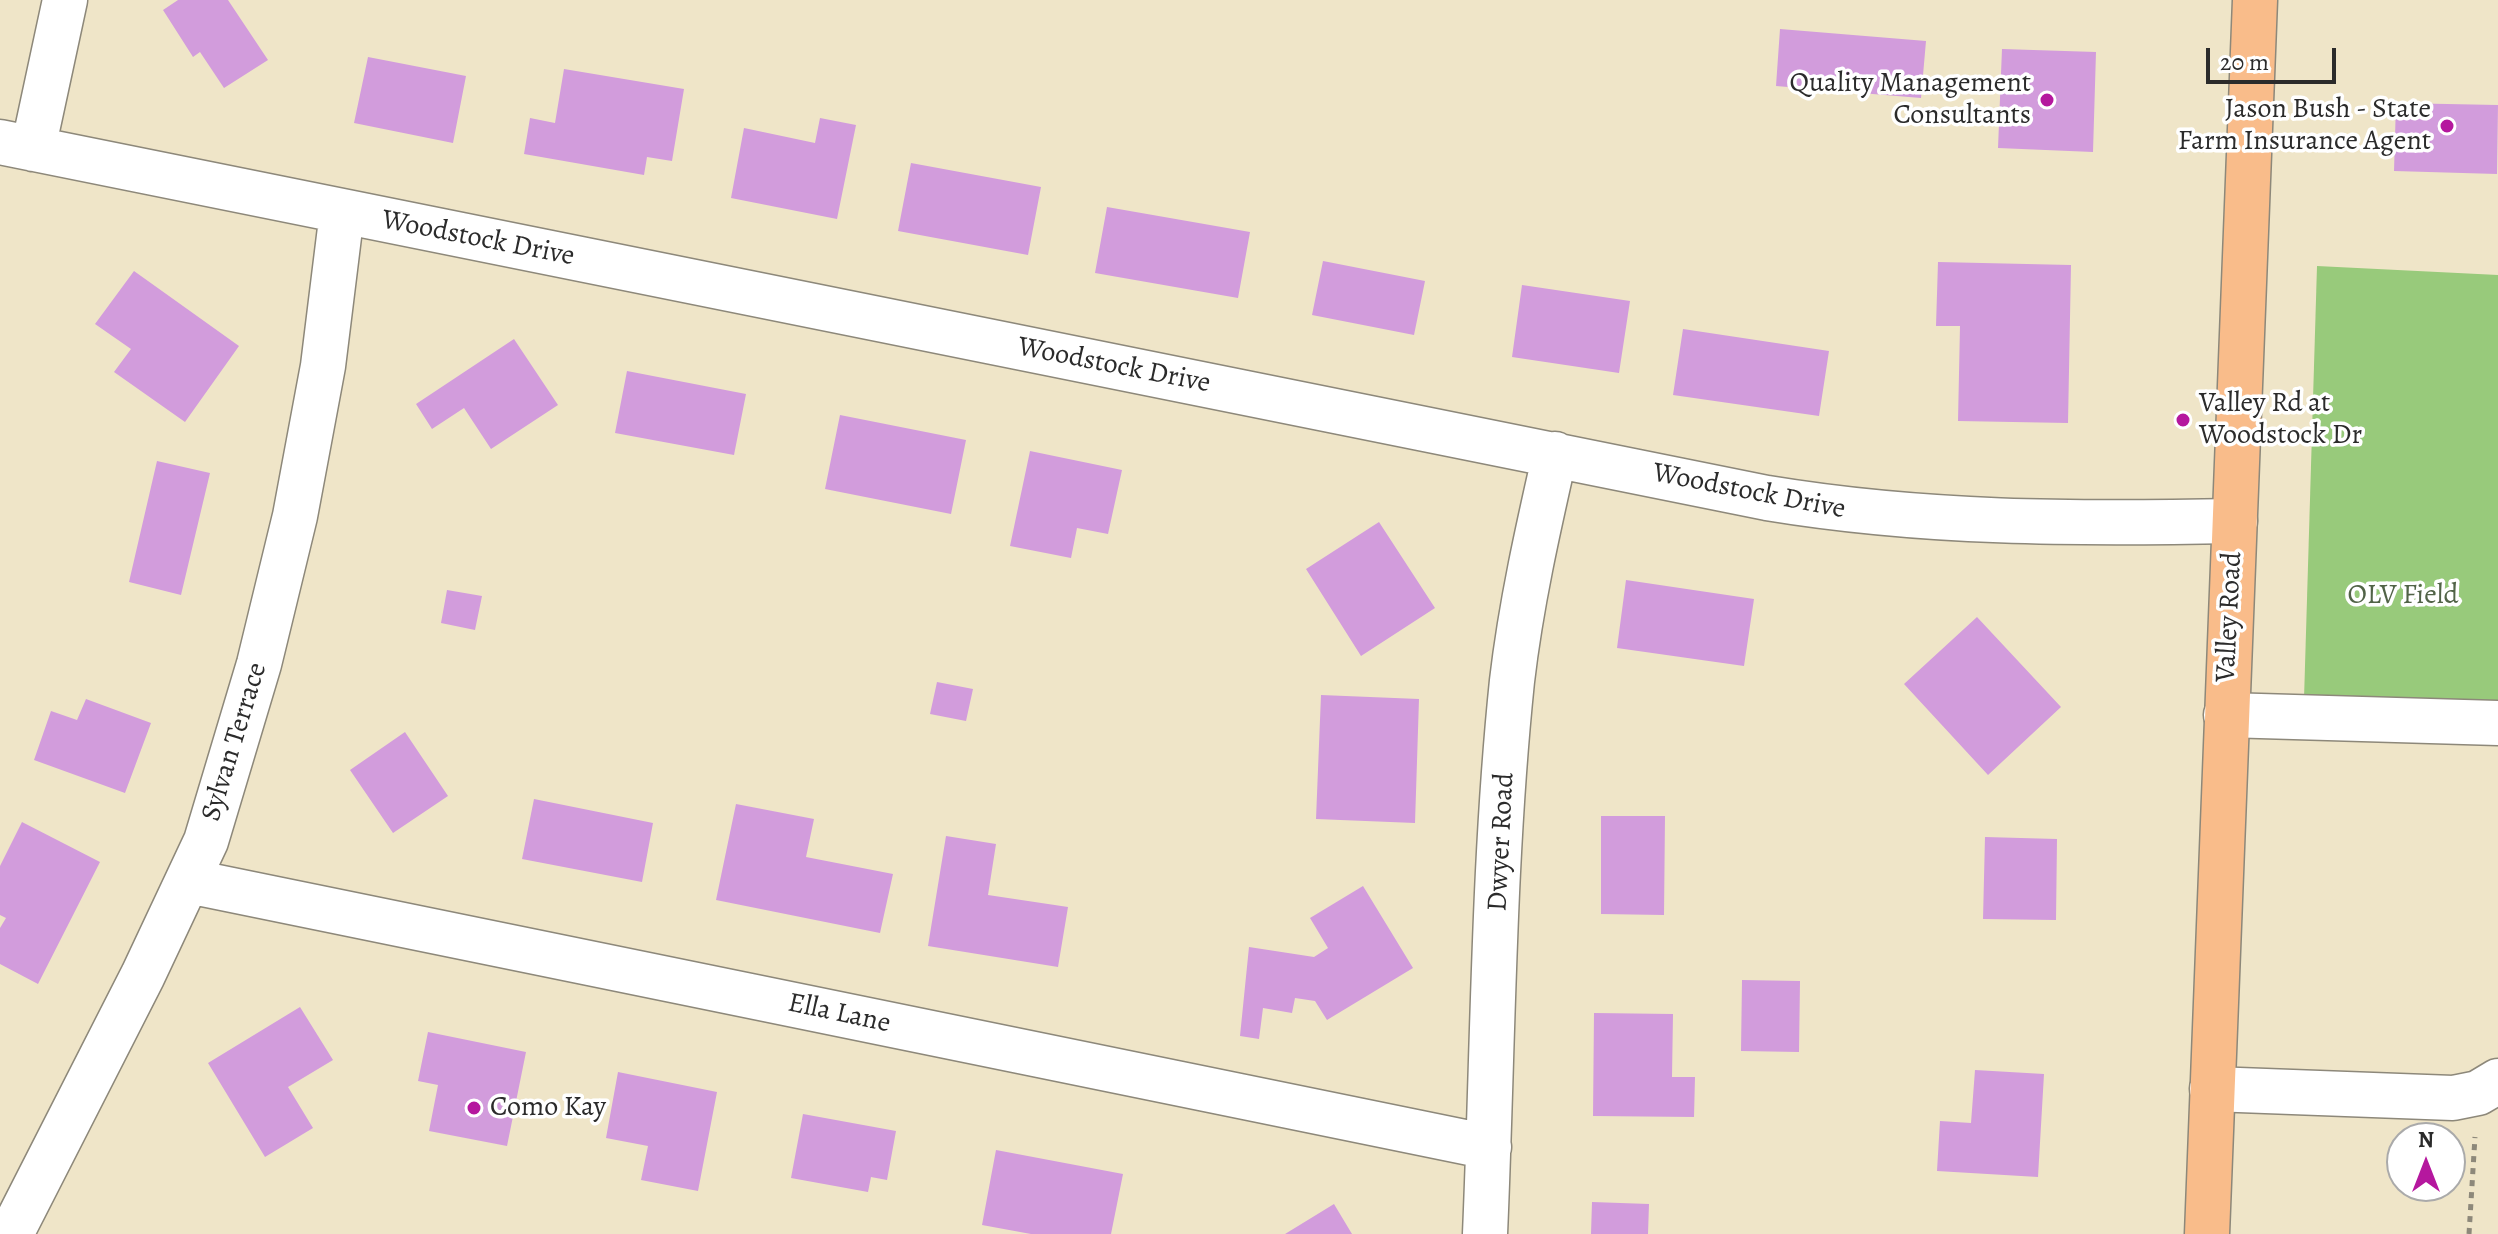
<!DOCTYPE html>
<style>
body{margin:0}
#map{position:relative;width:2498px;height:1234px;overflow:hidden;background:#efe5c8;font-family:Alegreya,serif}
canvas{display:block}
.north{position:absolute;left:2386px;top:1122px;width:80px;height:80px;box-sizing:border-box;background:#fff;border:2px solid #aaa;border-radius:50%;rotate:0deg;font-size:22px;font-weight:700;line-height:32px;text-align:center;color:#2b2b2b}
.north::after{content:'';display:block;margin:auto;width:28px;height:36px;background:#b5179e;clip-path:polygon(50% 0,100% 100%,50% 72%,0 100%)}
.scale{position:absolute;left:2206px;top:48px;width:130px;height:36px;box-sizing:border-box;border:4px solid #2b2b2b;border-top:0;padding-left:10px;font-size:24px;line-height:28px;white-space:nowrap;color:#2b2b2b;-webkit-text-stroke:6px #fff;paint-order:stroke}
</style>
<div id="map">
<canvas width="2498" height="1234"></canvas>
<div class="north">N</div>
<div class="scale">20 m</div>
</div>
<script>
const ctx = document.querySelector('canvas').getContext('2d');
ctx.lineJoin = 'round';
function fill(path, color) { ctx.fillStyle = color; ctx.fill(path, 'evenodd'); }
function strokePath(path, color, width, dash) { ctx.strokeStyle = color; ctx.lineWidth = width; ctx.lineCap = dash ? 'butt' : 'round'; ctx.setLineDash(dash || []); ctx.stroke(path); }
function label(font, color, halo, rows, align = 'center') {
  ctx.font = font + ' Alegreya,serif'; ctx.lineWidth = 7; ctx.setLineDash([]); ctx.textBaseline = 'middle'; ctx.strokeStyle = halo; ctx.fillStyle = color; for (const [text, x, y, turn = 0] of rows) {
    ctx.save(); ctx.translate(x, y); ctx.rotate((+turn || 0) * Math.PI / 180); ctx.textAlign = isNaN(turn) ? turn : align; if (halo) ctx.strokeText(text, 0, 0); ctx.fillText(text, 0, 0); ctx.restore();
  }
}
const green = new Path2D(`
 M2317,266L2498,275V708L2304,699Z`);
const building = new Path2D(`
 M178,0H228L268,60L224,88L200,52L193,57L163,10Z
 M1780,29L1926,41L1921,98L1776,86Z
 M2002,49L2096,52L2093,152L1998,148Z
 M368,57L466,76L453,143L354,123Z
 M564,69L684,89L672,161L647,157L644,175L524,154L530,118L555,123Z
 M2396,103L2498,105L2497,174L2394,171Z
 M820,118L856,125L837,219L731,198L744,128L815,143Z
 M911,163L1041,187L1028,255L898,231Z
 M1107,207L1250,232L1238,298L1095,273Z
 M1323,261L1425,281L1414,335L1312,315Z
 M1938,262L2071,265L2068,423L1958,421L1960,326H1936Z
 M134,271L239,346L185,422L114,372L131,349L95,324Z
 M1522,285L1630,301L1619,373L1512,357Z
 M1683,329L1829,351L1819,416L1673,395Z
 M514,339L558,405L491,449L464,408L432,429L416,404Z
 M627,371L746,394L734,455L615,433Z
 M840,415L966,440L951,514L825,489Z
 M1030,451L1122,470L1108,534L1077,528L1071,558L1010,546Z
 M157,461L210,473L181,595L129,582Z
 M1379,522L1435,608L1361,656L1306,569Z
 M1626,580L1754,599L1744,666L1617,648Z
 M447,590L482,596L475,630L441,623Z
 M1977,617L2061,707L1988,775L1904,684Z
 M937,682L973,689L966,721L930,714Z
 M1321,695L1419,699L1415,823L1316,819Z
 M86,699L151,723L125,793L34,760L51,711L77,720Z
 M405,732L448,796L393,833L350,770Z
 M534,799L653,823L642,882L522,859Z
 M736,804L814,819L806,857L893,874L880,933L716,900Z
 M1601,816H1665L1664,915L1601,914Z
 M22,822L100,862L38,984L0,964V928L6,918L0,915V866Z
 M946,836L996,844L988,895L1068,907L1058,967L928,946Z
 M1985,837L2057,839L2056,920L1983,919Z
 M1363,886L1413,968L1327,1020L1315,1001L1295,998L1292,1013L1263,1008L1259,1039L1240,1036L1249,947L1314,957L1328,948L1310,918Z
 M1742,980L1800,981L1799,1052L1741,1051Z
 M300,1007L333,1060L288,1087L313,1128L265,1157L208,1063Z
 M1594,1013L1673,1014L1672,1077H1695L1694,1117L1593,1116Z
 M428,1032L526,1052L507,1146L429,1131L438,1085L418,1081Z
 M1975,1070L2044,1074L2038,1177L1937,1171L1940,1121L1971,1123Z
 M618,1072L717,1092L698,1191L641,1180L648,1146L606,1138Z
 M803,1114L896,1131L887,1180L871,1177L868,1192L791,1178Z
 M996,1150L1123,1174L1111,1234H1031L982,1225Z
 M1592,1202L1649,1204L1648,1234H1591Z
 M1334,1204L1352,1234H1285Z`);
const path = new Path2D(`
 M2469,1234L2475,1137`);
const minor = new Path2D(`
 M0,142L1767,498C1925,524 2075,524 2235,521
 M33,149L65,0
 M2226,715L2498,723
 M188,881L1489,1147
 M2212,1089L2453,1098L2478,1093L2498,1081
 M11,1234L143,975L206,841L259,664L295,516L323,366L342,212
 M1485,1234C1493,1050 1493,864 1512,681C1521,604 1538,529 1555,454`);
const major = new Path2D(`
 M2207,1234L2255,0`);
const markers = [
 [2047,100,8,"#b5179e"],
 [2447,126,8,"#b5179e"],
 [2183,420,8,"#b5179e"],
 [474,1108,8,"#b5179e"]
];
const poiNames = [
 ["Quality Management",2031,84],
 ["Consultants",2031,116],
 ["Jason Bush - State",2431,110],
 ["Farm Insurance Agent",2431,142],
 ["Valley Rd at",2199,404,"left"],
 ["Woodstock Dr",2199,436,"left"],
 ["Como Kay",490,1108,"left"]
];
const streetNames = [
 ["Woodstock Drive",478,239,11],
 ["Woodstock Drive",1114,366,11],
 ["Woodstock Drive",1749,492,11],
 ["Valley Road",2230,617,-87],
 ["Sylvan Terrace",235,742,-73],
 ["Dwyer Road",1502,842,-87],
 ["Ella Lane",839,1014,12]
];
const parkNames = [
 ["OLV Field",2403,596]
];
fill(green, '#98ca7b');
fill(building, '#d29cdc');
strokePath(minor, '#8d887a', 47);
strokePath(major, '#8d887a', 47);
strokePath(path, '#8d887a', 5, [6, 6]);
strokePath(minor, '#fff', 44);
strokePath(major, '#f9bc8a', 44);
for (const [x, y, r, color] of markers) { const dot = new Path2D(); dot.arc(x, y, r, 0, 2 * Math.PI); ctx.fillStyle = color; ctx.fill(dot); strokePath(dot, '#fff', 3); }
label('28px', '#2b2b2b', '#fff', poiNames, 'right');
label('28px', '#2b2b2b', '#fff', streetNames);
label('28px', '#516347', '#fff', parkNames);
</script>
